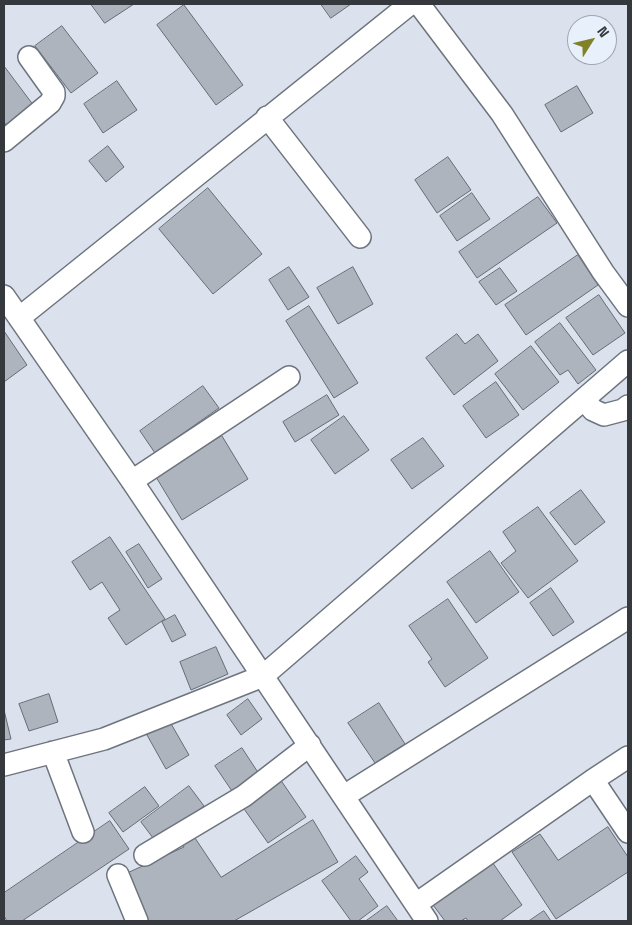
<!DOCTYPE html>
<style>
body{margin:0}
#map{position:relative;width:632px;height:925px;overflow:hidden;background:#dbe2ed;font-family:"Space Grotesk",sans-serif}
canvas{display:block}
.frame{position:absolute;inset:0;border:5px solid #35383c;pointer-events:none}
.north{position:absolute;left:567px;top:15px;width:50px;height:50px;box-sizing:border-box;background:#e8f0fb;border:1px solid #a0a6af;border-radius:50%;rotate:54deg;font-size:14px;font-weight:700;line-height:20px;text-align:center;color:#35383c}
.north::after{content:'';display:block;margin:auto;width:18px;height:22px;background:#81812a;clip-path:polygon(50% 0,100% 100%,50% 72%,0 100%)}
</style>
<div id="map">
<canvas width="632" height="925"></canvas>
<div class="frame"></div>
<div class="north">N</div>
</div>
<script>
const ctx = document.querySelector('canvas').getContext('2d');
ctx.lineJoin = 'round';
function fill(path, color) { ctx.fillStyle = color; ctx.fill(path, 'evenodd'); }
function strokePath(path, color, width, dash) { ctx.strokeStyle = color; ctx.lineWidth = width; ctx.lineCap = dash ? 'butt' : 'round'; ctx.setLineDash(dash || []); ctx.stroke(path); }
const building = new Path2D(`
 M91,4H134L105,23Z
 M321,4H351L331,18Z
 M184,5L243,85L216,105L157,25Z
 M62,26L98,73L71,93L35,46Z
 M4,66L37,110L10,130L4,122Z
 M117,81L137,110L103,133L84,104Z
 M577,86L593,113L561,132L545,105Z
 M108,146L124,167L106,182L89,161Z
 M448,157L471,190L437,213L415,180Z
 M208,188L262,254L213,294L159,229Z
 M472,193L490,219L457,241L440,216Z
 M538,197L557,223L477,278L459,252Z
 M578,255L598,285L526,335L505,305Z
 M289,267L309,297L288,310L269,280Z
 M353,267L373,304L338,324L317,288Z
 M500,268L517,291L496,305L479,282Z
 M599,295L625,333L593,355L566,318Z
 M309,306L358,383L334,398L286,321Z
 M560,323L596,370L578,384L568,370L560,375L535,342Z
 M4,331L27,365L4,382Z
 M457,334L465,344L478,334L498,361L454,395L426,358Z
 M531,346L559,382L523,410L495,374Z
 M496,382L519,415L486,438L463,406Z
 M203,386L219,408L155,453L140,431Z
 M327,395L339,415L295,442L283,422Z
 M344,416L369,450L335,474L311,440Z
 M222,436L248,479L182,520L156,477Z
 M423,438L444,466L412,489L391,460Z
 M581,490L605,522L575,545L550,513Z
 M538,507L578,561L528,598L501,563L516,551L503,532Z
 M110,537L165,619L126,645L108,618L120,610L102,582L90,590L72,562Z
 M139,544L162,579L148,588L126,552Z
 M490,551L519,592L476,623L447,582Z
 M551,588L574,622L553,636L530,603Z
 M448,599L488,658L445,687L428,662L432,659L409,626Z
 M175,615L186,635L172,642L162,622Z
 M216,647L228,674L191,690L180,662Z
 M49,694L58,722L29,731L19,704Z
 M248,699L262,719L241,735L227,715Z
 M379,703L405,744L375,763L348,723Z
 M4,710L11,739L4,740Z
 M170,722L189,755L166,769L147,735Z
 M242,748L261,777L234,794L215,766Z
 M280,779L306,817L268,843L242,806Z
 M189,786L204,806L156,842L141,822Z
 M145,787L159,806L123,832L109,813Z
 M313,820L338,862L234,921H145L125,874L184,847L182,843L193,835L221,877Z
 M110,821L129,849L22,921H7L4,916V893Z
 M608,827L628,857V872L556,919L512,852L540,834L558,860Z
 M356,856L368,872L359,879L378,906L358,921H351L322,881Z
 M490,859L522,905L500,921H468L466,918L461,921H445L430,901Z
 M387,906L398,921H366Z
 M544,911L551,921H529Z`);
const minor = new Path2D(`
 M419,4L502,114L603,272L628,306
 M267,117L360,237
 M4,141L50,103L54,96V92L29,57
 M4,296L132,481L427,921
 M19,318L410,4
 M584,399L593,410L604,415L623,410L628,406
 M132,481L289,377
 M53,752L83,832
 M4,765L104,739L263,676L628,361
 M593,780L628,832
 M344,796L628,618
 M145,855L244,796L310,745
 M118,875L137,921
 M416,904L593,780L628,757`);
fill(building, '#adb4be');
strokePath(building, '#656c75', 1);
strokePath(minor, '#6e747e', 24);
strokePath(minor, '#fff', 21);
</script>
